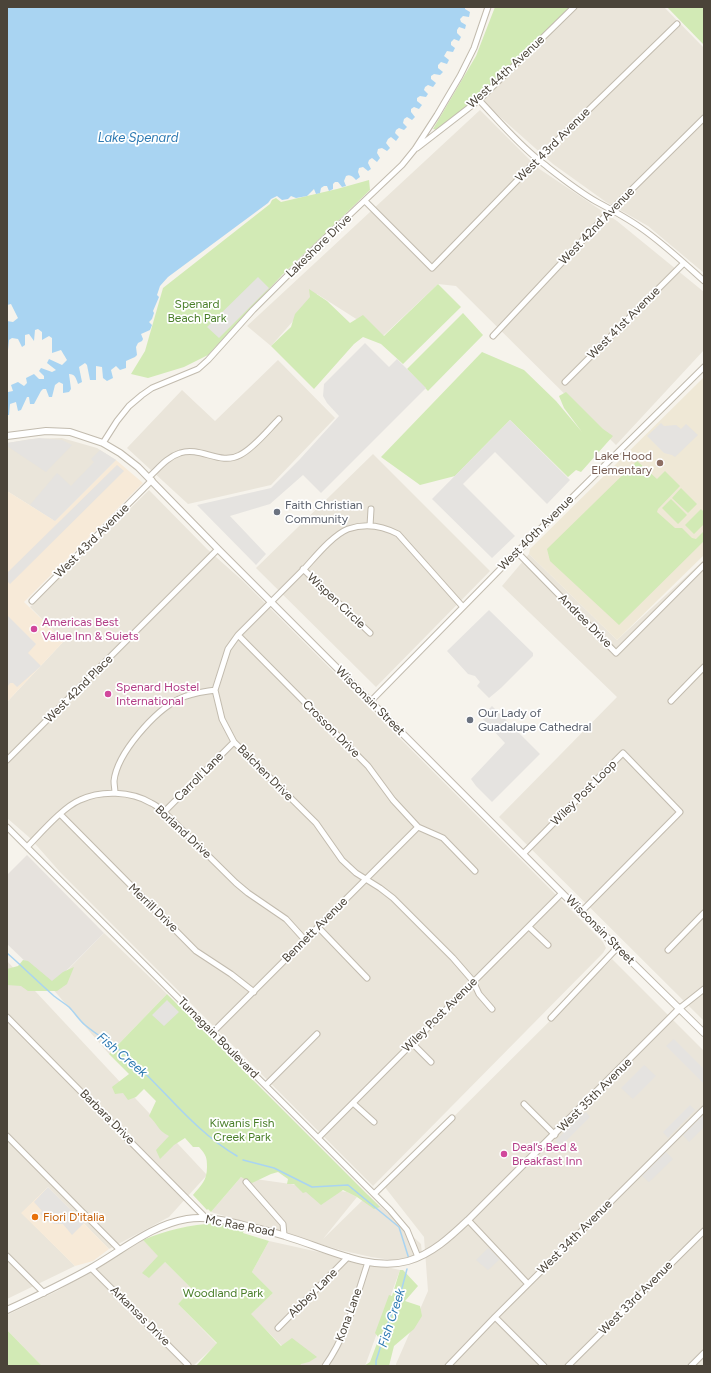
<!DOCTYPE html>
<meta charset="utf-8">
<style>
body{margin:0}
#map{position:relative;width:711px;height:1373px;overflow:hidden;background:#f6f3ec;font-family:Figtree,sans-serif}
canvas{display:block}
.frame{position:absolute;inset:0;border:8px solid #4b4439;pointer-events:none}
</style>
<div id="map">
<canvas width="711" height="1373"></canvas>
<div class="frame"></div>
</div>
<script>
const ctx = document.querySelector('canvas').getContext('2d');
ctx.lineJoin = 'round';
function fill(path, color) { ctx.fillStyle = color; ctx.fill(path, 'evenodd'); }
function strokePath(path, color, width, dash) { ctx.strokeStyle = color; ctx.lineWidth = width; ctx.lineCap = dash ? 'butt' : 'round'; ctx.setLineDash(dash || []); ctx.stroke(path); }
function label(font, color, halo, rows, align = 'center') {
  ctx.font = font + ' Figtree,sans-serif'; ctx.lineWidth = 3.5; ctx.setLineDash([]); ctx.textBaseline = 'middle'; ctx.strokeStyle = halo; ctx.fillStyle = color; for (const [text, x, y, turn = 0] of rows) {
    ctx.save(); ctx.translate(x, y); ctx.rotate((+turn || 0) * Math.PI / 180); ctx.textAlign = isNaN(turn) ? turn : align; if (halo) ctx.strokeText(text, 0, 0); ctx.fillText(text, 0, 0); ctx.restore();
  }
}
const residential = new Path2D(`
 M575,7H664L704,48V273L648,226L606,202L553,164L481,100Z
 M480,110L538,168L617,221L704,292V350L616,445L456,286L438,284L383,336L317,294L271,346L247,326Z
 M278,360L335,418L271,485L188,504L127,448L182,390L215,421Z
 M62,438L97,448L116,460L55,521L7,491V443L31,439Z
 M373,454L490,571L376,687L256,568Z
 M149,490L207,549L243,581L603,942L606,948L603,953L373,1186L60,872L30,838L7,818V702L64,641L30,607Z
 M529,554L617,640L704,560V1021L499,817L617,697L502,586Z
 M104,933L167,994L109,1054L51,987Z
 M612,959L704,1051V1366H396V1364L428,1291L424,1237L384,1186Z
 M7,961L207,1175L169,1217L109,1249L48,1187L22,1213L75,1266L7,1299Z
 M241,1177L347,1192L357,1197L323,1239L368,1195L421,1244L422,1254L398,1261L371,1257L340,1250L211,1212Z
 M143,1240L192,1289L178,1304L217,1344L193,1366H42L7,1330V1315L57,1291Z
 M269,1241L400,1270L365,1366H302L250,1314L273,1293L252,1272Z`);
const commercial = new Path2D(`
 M116,460L143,483L24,602L64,641L7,702V491L55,521Z
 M48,1187L109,1249L93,1261L75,1266L21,1213Z`);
const industrial = new Path2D(`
 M27,855L104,933L51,986L7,944V875Z`);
const education = new Path2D(`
 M704,377V555L617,640L529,554L530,549Z`);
const green = new Path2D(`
 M495,7H574L479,100L437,130L433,129L476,56Z
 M667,7H704V45Z
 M369,180L370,190L283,274L208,355L184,367L148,378L131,374L145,351L163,288L270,204L272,200L276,198L281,202L337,189Z
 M438,284L461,307L403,364L381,344L363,337L354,344L314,389L271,346L291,327L295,314L310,297L309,289L327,301L350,323L363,315L384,336Z
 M463,313L483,335L428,391L407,369Z
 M482,352L524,370L556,401L582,432L564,408L559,396L566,392L603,429L613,436L581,472L576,470L568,477L510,420L455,476L420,485L381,457Z
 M637,461L657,479L665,471L680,486L658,509L657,512L675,528H682L692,538L696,539L704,531V541L619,625L550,561L547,549Z
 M681,488L697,504L688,513L672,498Z
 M671,499L687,515L678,524L662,508Z
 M701,509L704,512V524L694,534L685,525Z
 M23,960L28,961L52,981L63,972L74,967L67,984L57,991H28L21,986L7,985V969L18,966Z
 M167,994L380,1207L374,1209L357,1197L343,1190L321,1205L306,1192L303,1193L294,1184H287L288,1179L278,1172L271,1174L252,1183L241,1177L211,1212L208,1209L207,1210L193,1195C201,1185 207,1181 207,1167C207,1157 206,1155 199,1147H193L185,1138L174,1145L160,1159L156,1150L169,1136C157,1130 158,1124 149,1116L156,1101L144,1089L136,1097L128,1100L123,1093L115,1094L112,1087L129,1074L109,1054Z
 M216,1223L244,1230L243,1233L269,1241L252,1272L273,1293L251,1314L281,1346L292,1338L317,1357L309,1362L301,1364L300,1366H196L217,1343L178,1304L192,1289L165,1262L149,1278L142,1273L158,1256L143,1240C166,1230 190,1225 216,1223Z
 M400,1270H403L418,1286L405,1301L420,1306L422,1316L414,1329L394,1346L389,1366H364L370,1362L379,1338L375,1333L389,1295L392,1296Z
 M7,1330L42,1366H7Z`);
const parking = new Path2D(`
 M258,277L269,288L219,338L207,327Z
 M365,343L389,367L397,359L426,388L321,493L303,475L270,504L230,516L266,554L256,565L197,505L271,488L300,459L339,416L327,403L323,396L324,384Z
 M510,420L570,480L547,504L495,452L463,484L515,536L492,558L432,499Z
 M661,423L664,426L676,425L681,429L686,424L698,435L675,457L672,455L664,453L647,436Z
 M39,438L62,440L72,445L46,472L7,446V443Z
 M100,450L116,460L55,521L30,505L57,473L71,486L94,462L91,459Z
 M117,465L124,471L10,584L7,581V573Z
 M489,610L533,653V656L501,688L489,698L477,686L480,682L475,676L468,674L447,651Z
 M7,615L36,644L28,653L41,666L17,687L13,683H10L7,687Z
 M492,706L540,754L492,802L476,786L471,779L505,743L481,717Z
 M167,1000L179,1012L164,1026L152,1015Z
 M674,1039L704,1069V1084L666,1046Z
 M644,1065L656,1076L633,1099L621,1088Z
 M690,1105L695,1110L668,1138L663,1132Z
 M586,1112L590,1117L561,1146L555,1141Z
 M704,1114V1127L689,1142L683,1135Z
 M666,1152L673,1159L649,1182L642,1176Z
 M48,1187L84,1223L72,1235L63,1224H55L44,1220V1218L40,1213L42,1211L34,1202Z
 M488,1248L500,1259L488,1270L476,1260Z`);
const water = new Path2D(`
 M7,7H465V9L470,12L469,17L463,16L460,19L461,22L466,25L465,29L459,27L457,30V33L461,37L459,41L454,39L451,42V45L455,48L453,52L447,51L444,56L449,60L447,64L441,62L438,65V68L443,72L440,75L434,74L431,76V79L436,83L433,87L428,85L425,87L424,90L428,94L426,97L420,96L417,98V101L422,105L419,109L414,107L411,109V112L415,117L412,120L407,117L404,119L403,123L407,127L404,130L399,128L396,130L395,133L399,137L396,141L391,137L388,139L386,143L390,148L387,151L382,148L378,149L377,153L380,158L377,162L372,158L369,160L368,163L371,169L368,171L363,167L359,168L358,172L360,177L356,180C353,177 351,174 346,176L344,181L346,186L342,187L338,182H335L333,184V189L329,191L327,186H324L321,188L320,193L316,194L314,189L307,196L296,198L291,196L288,199L282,200L277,196L271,199L268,203L168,277L160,286L157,295L159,297L153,311L154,313L152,319L149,322L152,325L150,330L141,334L143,339L142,341L138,343L136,347L137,355L135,357L126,361V368L120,370L116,366L111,370L113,378L107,381L103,378L102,367L96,366V380H90L87,365L85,363L79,367L82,382L78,384C76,378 75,374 69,374L71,389L69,392L63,393V384L59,382L55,385L52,397H49L46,389H43L41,391L34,404H30L29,397H27L21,410L18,411L16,402L10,404L9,415H7V391L8,392L13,391L11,385L18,382L24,386L27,383L26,378L34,374L39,379H44V376L39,371L41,368L52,372L56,370L47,363L49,359L62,365L67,360L61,350L52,353V338L49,336L42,340V332L38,329L35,330L34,341L29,334L25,335V345L22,347L18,339L12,338L9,340L8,350L7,349V321L13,322L18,318L11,304L7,305Z`);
const stream = new Path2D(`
 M7,953C23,967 38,982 54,996C59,1000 64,1003 69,1007C75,1013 79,1020 85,1025C99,1037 116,1045 129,1058C165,1090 194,1131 237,1156
 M243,1160L274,1168L312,1187L348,1185L399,1227L409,1259
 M376,1366V1361L388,1323L402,1288L407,1269`);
const minor = new Path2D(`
 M479,100C499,121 517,143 540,161C558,175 576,190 597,202C612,210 627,218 641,228C664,244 684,263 704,281
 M417,148L479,100L574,7
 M365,201L432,268L538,159L677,24
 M493,336L612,209L704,118
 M565,382L684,263
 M103,443L117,421L129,406L142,395L152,388L198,369L208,360L253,310L321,242L402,165L415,149L437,115L460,76L474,48L488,7
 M149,477C158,469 167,457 180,453C201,446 220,466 240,455C254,448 268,430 279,419
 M370,526L371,509
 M517,552L616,653L704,565
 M303,569L370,633
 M32,601L152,480
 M463,607L398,534C383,526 365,523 348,529C333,535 316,556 305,568C283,590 260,613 238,635L228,649L215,690L222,719L234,742L316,823L342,860L356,873L380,888L393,898L453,958L473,981L479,994L492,1009
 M238,635L368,766L393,800L418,827L443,838L475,871
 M371,701L517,552L704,367
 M671,701L704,667
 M7,760L218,549
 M115,793C115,789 114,785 114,781C117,753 155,711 179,699C190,693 203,692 215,690
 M164,812L234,742
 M60,814L196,951L231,974L254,992
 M7,827L390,1210L407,1230L418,1257
 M27,847C40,834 63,807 80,800C101,790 131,791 151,803C156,805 160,809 164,812L236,883L248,893L286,919L305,940
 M523,854L623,753L680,812L581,912
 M318,927L367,978
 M529,927L548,945
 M668,950L704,913
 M680,1008L704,989
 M7,1017L206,1218
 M551,1018L617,948
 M212,1033L418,827
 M412,1043L431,1062
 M266,1085L317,1034
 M353,1103L374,1122
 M524,1104L555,1135
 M7,1136L120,1250
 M318,1138L562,893
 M246,1182L283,1224L284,1235
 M374,1194L452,1118
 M468,1220L528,1284
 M7,1256L44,1293
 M91,1268L188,1365
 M495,1317L544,1366
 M278,1328L348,1257
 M325,1366C347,1335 356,1298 368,1262
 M448,1366L495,1317L704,1109
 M568,1366L704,1231
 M691,1366L704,1353`);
const tertiary = new Path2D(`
 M7,436L46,431L70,432L103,443L120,453L138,467L218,549L581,912L704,1033
 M7,1310C35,1297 64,1283 91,1268C123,1250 151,1225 187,1219C208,1216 228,1221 247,1226C260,1229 273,1232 285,1236C323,1247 369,1272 408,1261C432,1254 450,1237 468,1220L680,1008`);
const markers = [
 [660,463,4,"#8d6e63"],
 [277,512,4,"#6b7280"],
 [34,629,4,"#d1479c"],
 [108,694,4,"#d1479c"],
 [470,720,4,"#6b7280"],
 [504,1154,4,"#d1479c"],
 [35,1217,4,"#e8710a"]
];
const streetNames = [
 ["West 44th Avenue",506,72,-43],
 ["West 43rd Avenue",553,145,-45],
 ["West 42nd Avenue",597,226,-46],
 ["Lakeshore Drive",319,246,-44],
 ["West 41st Avenue",624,323,-45],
 ["West 40th Avenue",536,533,-45],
 ["West 43rd Avenue",92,541,-45],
 ["Wispen Circle",336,601,43],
 ["Andree Drive",585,621,45],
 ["West 42nd Place",79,689,-45],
 ["Wisconsin Street",370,701,45],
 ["Crosson Drive",331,729,45],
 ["Balchen Drive",265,773,45],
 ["Carroll Lane",199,777,-45],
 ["Wiley Post Loop",584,793,-45],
 ["Borland Drive",183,832,43],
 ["Merrill Drive",153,908,44],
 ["Bennett Avenue",315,930,-45],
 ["Wisconsin Street",600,930,45],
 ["Wiley Post Avenue",440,1015,-45],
 ["Turnagain Boulevard",218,1038,45],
 ["West 35th Avenue",595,1095,-45],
 ["Barbara Drive",107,1117,45],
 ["Mc Rae Road",240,1226,11],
 ["West 34th Avenue",575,1237,-45],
 ["Abbey Lane",313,1293,-45],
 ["West 33rd Avenue",636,1298,-45],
 ["Kona Lane",349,1315,-70],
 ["Arkansas Drive",140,1316,45]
];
const parkNames = [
 ["Spenard",197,304],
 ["Beach Park",197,318],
 ["Kiwanis Fish",242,1123],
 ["Creek Park",242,1137],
 ["Woodland Park",223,1293]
];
const educationNames = [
 ["Lake Hood",652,456],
 ["Elementary",652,470]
];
const worshipNames = [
 ["Faith Christian",285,505],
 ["Community",285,519],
 ["Our Lady of",478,713],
 ["Guadalupe Cathedral",478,727]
];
const hotelNames = [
 ["Americas Best",42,622],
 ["Value Inn & Suiets",42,636],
 ["Spenard Hostel",116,687],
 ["International",116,701],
 ["Deal’s Bed &",512,1147],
 ["Breakfast Inn",512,1161]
];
const foodNames = [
 ["Fiori D'italia",43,1217]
];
const waterNames = [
 ["Lake Spenard",138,138],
 ["Fish Creek",122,1055,40],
 ["Fish Creek",392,1318,-72]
];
fill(residential, '#eae5da');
fill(commercial, '#f7ead8');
fill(industrial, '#e6e2dd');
fill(education, '#efe8d6');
fill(green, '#d2eab5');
fill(parking, '#e5e3e0');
fill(water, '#a9d4f2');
strokePath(stream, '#a9d4f2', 1.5);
strokePath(minor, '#c2bbae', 7);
strokePath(tertiary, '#c2bbae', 8);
strokePath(minor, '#fff', 5);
strokePath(tertiary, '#fff', 6);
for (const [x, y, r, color] of markers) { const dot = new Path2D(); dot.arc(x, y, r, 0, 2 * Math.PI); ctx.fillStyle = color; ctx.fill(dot); strokePath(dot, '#fff', 1.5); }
label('12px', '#4b4439', '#fff', streetNames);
label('12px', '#4a7f2a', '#fff', parkNames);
label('12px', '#785e54', '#fff', educationNames, 'right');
label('12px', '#5b616d', '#fff', worshipNames, 'left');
label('12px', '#b23c85', '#fff', hotelNames, 'left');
label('12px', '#c56008', '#fff', foodNames, 'left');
label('italic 13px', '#2e7ab2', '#fff', waterNames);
</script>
